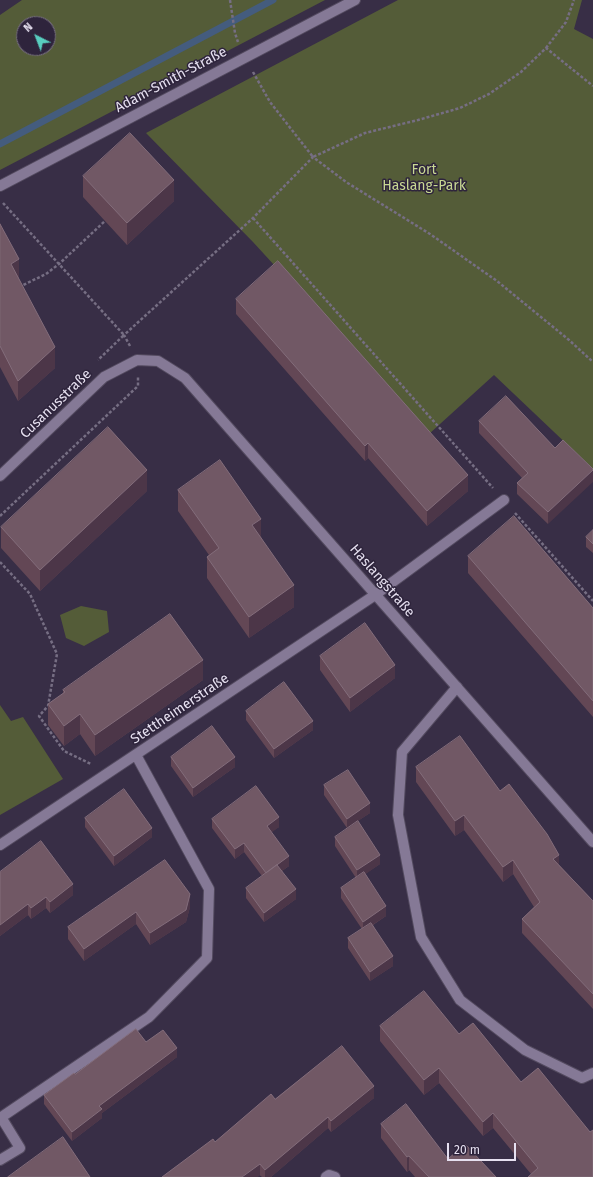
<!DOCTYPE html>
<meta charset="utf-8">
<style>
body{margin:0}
#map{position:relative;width:593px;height:1177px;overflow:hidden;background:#382e46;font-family:"Fira Sans",sans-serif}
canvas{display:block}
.north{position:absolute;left:16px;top:16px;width:40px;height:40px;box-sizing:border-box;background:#2e243c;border:1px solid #786f84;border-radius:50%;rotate:318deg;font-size:11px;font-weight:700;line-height:16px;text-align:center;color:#e6e0f0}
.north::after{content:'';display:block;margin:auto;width:14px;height:18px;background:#58cebf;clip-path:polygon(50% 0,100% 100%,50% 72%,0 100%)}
.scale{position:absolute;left:447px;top:1143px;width:69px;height:18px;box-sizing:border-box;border:2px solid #e6e0f0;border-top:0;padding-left:5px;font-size:12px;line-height:14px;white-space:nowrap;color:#e6e0f0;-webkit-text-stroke:3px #2e243c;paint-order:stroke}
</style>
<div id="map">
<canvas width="593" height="1177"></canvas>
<div class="north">N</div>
<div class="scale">20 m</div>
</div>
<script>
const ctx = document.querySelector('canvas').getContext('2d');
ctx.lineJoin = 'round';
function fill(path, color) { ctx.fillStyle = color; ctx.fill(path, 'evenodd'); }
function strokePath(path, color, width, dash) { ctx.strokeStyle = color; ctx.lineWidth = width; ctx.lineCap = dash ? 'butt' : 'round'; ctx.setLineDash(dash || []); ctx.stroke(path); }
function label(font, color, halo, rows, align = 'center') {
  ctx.font = font + ' "Fira Sans",sans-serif'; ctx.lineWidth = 3; ctx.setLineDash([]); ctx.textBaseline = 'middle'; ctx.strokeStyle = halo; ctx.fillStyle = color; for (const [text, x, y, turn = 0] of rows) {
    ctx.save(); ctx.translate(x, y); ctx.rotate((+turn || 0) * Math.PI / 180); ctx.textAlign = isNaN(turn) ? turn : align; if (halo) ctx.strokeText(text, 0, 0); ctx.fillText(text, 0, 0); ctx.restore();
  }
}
const green = new Path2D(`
 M22,0H325L0,170V15ZM24,24H48V48H24Z
 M398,0H582L574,29L593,39V469L494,375L429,434L253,242L146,133Z
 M81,606L107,611L109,632L84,646L66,638L60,615Z
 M0,705L11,721L23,717L63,779L0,815Z`);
const stream = new Path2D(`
 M0,144L273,0`);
const path = new Path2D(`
 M230,0L235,33L238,42
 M546,48L566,22L574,0
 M253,72L270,102L313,157L365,133L418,120L460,108L489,94L521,72L546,48L593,86
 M3,203L124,335L98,360
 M253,218L493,488
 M19,287L46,274L59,264L105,221
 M130,346L124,335L253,218L313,157L346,182L430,234L497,281L569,340L593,362
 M515,513L593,601
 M0,516L138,386V377
 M0,562L30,594L57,654L48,706L39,716L64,751L91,764`);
const lane = new Path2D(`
 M457,687L402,752L398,815L421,937L460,1000L525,1050L582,1078L593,1073`);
const street = new Path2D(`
 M0,186L355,0
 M0,476L104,377L137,360L158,361L185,378L593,842
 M0,845L375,595L504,500
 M0,1118L149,1017L207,958L209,889L136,755
 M0,1160L20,1148L1,1117
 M326,1177L329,1175L335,1177`);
const wall = new Path2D(`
 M83,176L174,201L127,245L83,197Z
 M0,224L19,279L55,368L18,401L0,367Z
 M236,299L468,491L427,526L368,458L365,461L236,314Z
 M479,421L555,448L548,524L517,494V483L522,478L479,433Z
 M178,490L261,537L294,607L249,638L207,578V557L209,555L178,511Z
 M147,491L40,591L1,548V527Z
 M593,530V553L586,547V537Z
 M468,556L593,608V717L468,573Z
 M320,656L395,678L350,712L320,670Z
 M203,680L95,756L80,734L64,746L48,725V704L63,694V690Z
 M246,711L313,730L274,758L246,720Z
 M171,757L235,767L193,797L171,766Z
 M416,767L500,791L559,865L593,901V1009L522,933V919L534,907L513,874L503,882L464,830L455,836L416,782Z
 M324,785L370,813L347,828L324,795Z
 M85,818L152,837L114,866L85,827Z
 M212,819L279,827L271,832L289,866L282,871L296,899L264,922L246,898V888L262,876L244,852L235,859L212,828Z
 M335,837L380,864L365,874L386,916L373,925L393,966L370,981L348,948V938L362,929L341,898V888L356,878L335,846Z
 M165,860L190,907L186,922L150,945L136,924L84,961L68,939V927Z
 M0,872L73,895L50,913L46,908L31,919L28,915L0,936Z
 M380,1026L459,1034L521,1082L590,1132L531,1174L493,1128L483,1136L439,1083L424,1095L380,1041Z
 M146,1042L177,1057L102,1113V1118L72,1141L44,1104V1095L75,1074Z
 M374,1098L331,1132L328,1128L271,1177H262L215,1142L275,1099Z
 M381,1124L448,1159L496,1177H415L409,1170L407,1172L381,1138Z`);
const shadedWall = new Path2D(`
 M174,180V201L127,245V223Z
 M19,259V280L11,264Z
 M55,347V368L18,401V381Z
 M368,443V458L365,461V446Z
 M147,470V491L40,591V570Z
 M593,470V482L548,524V512Z
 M468,475V491L427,526V511Z
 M261,519V540L252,525Z
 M294,585V607L249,638V617Z
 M203,660V680L95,756V735Z
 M395,665V678L350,712V698Z
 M80,714V734L64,746V726Z
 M313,721V730L274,758V749Z
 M235,757V767L193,797V788Z
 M370,803V813L347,828V819Z
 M464,815V830L455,836V821Z
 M279,817V827L267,836V826Z
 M152,828V837L114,866V856Z
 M244,843V852L235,859V849Z
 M380,855V864L357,880V870Z
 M559,855V869L553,859Z
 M289,856V866L266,882V873Z
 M513,860V874L503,882V867Z
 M73,884V895L50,913V902Z
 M296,889V899L264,922V913Z
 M190,894V907L186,922L150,945V933Z
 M46,897V908L31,919V908Z
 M28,904V915L0,936V925Z
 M386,906V916L363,931V922Z
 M136,912V924L84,961V949Z
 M393,956V966L370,981V972Z
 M177,1048V1057L102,1113V1118L72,1141V1132L99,1106Z
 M439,1068V1083L424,1095V1080Z
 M374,1086V1098L331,1132V1121Z
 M493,1113V1128L483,1136V1122Z
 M328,1117V1128L271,1177H265V1170Z
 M409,1156V1170L407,1172V1157Z
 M260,1164V1175L258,1177H242Z`);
const building = new Path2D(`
 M130,133L174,180L127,223L83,176Z
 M0,224L19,259L11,264L55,347L18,381L0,346Z
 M278,261L468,475L427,511L368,443L365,446L236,299Z
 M506,396L555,448L563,440L593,469V470L548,512L517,483L528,473L479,421Z
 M108,427L147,470L40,570L1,527Z
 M220,460L261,519L252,525L294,585L249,617L207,557L219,548L178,490Z
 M514,516L593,608V701L468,556Z
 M593,530V544L586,537Z
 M170,614L203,660L95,735L80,714L64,726L48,704L65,692L63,690Z
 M365,623L395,665L350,698L320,656Z
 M284,682L313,721L274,749L246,711Z
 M212,726L235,757L193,788L171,757Z
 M460,736L500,791L509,784L547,834L559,855L553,859L593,901V994L522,919L540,902L513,860L503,867L464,815L455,821L416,767Z
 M348,770L370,803L347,819L324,785Z
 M256,786L279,817L267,826L289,856L266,873L244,843L235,849L212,819Z
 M124,789L152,828L114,856L85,818Z
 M358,821L380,855L357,870L335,837Z
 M41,841L73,884L50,902L46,897L31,908L28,904L0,925V872Z
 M165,860L190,894L186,910L150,933L136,912L84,949L68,927Z
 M277,865L296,889L264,913L246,888Z
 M364,872L386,906L363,922L341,888Z
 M371,923L393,956L370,972L348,938Z
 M424,991L459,1034L473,1023L521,1082L538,1068L590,1132L593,1130V1177H528L538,1168L493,1113L483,1122L439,1068L424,1080L380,1026Z
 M136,1029L146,1042L163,1030L177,1048L99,1106L102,1109L72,1132L44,1095L74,1073L75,1074Z
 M342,1046L374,1086L331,1121L328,1117L265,1170L260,1164L242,1177H162L213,1139L215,1142L271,1094L275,1099Z
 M406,1104L448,1159L465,1144L496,1177H429L409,1156L407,1157L381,1124Z
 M63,1137L90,1177H8Z`);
const streetNames = [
 ["Adam-Smith-Straße",171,80,-28],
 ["Cusanusstraße",56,404,-44],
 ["Haslangstraße",382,581,49],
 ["Stettheimerstraße",180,709,-34]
];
const parkNames = [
 ["Fort",424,170],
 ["Haslang-Park",424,186]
];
fill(green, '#545c38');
strokePath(stream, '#445c7e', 7);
strokePath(lane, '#534a5f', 12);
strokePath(street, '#534a5f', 12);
strokePath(path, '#766e83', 2.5, [3, 2]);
strokePath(lane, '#857996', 10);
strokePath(street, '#857996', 10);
fill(wall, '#634755');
fill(shadedWall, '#4c3648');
fill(building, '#715865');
strokePath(building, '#836d7b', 1);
label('14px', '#e6e0f0', '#2e243c', streetNames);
label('14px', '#c8d893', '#2e243c', parkNames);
</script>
